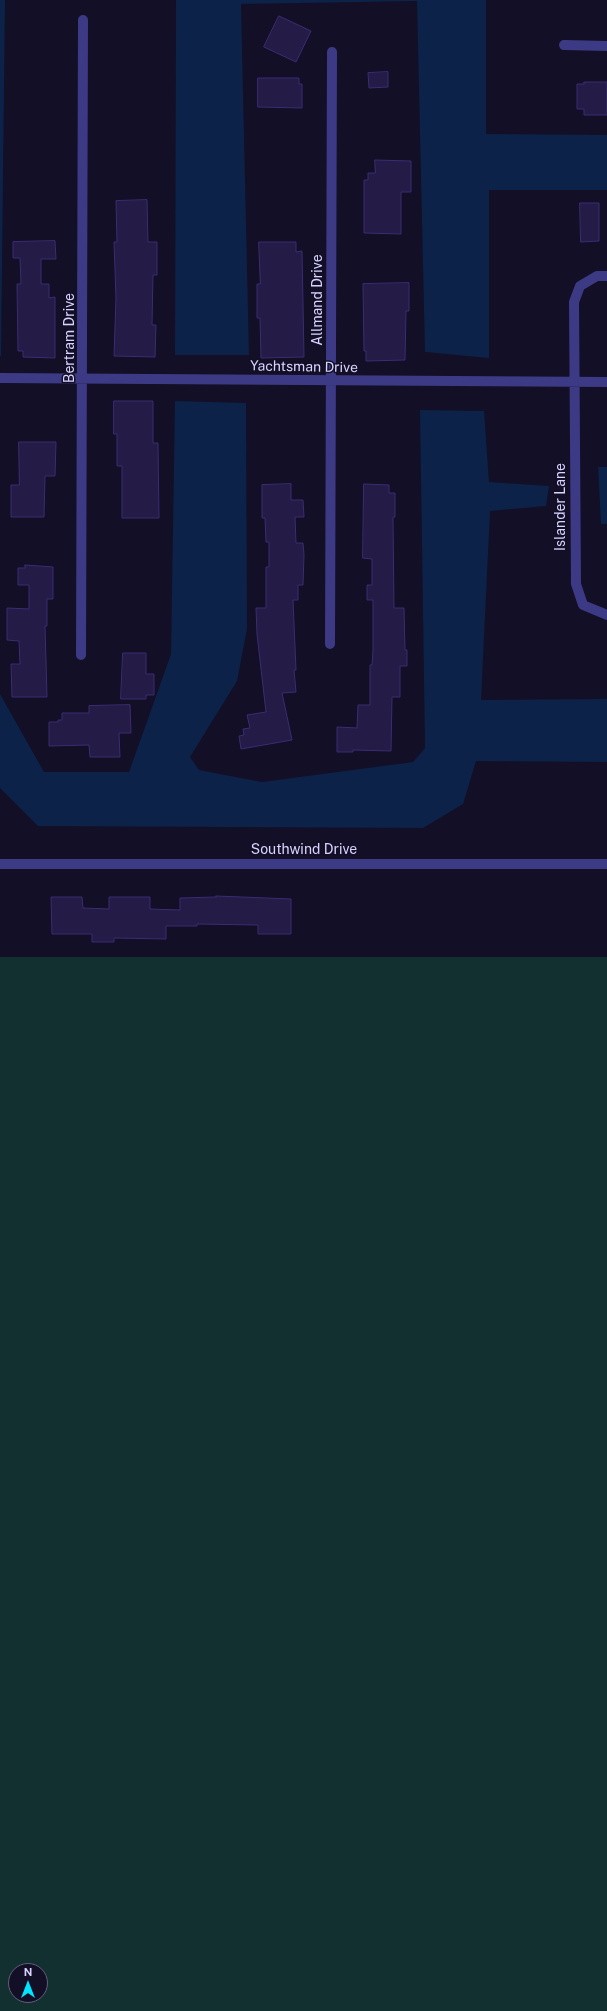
<!DOCTYPE html>
<style>
body{margin:0}
#map{position:relative;width:607px;height:2011px;overflow:hidden;background:#130f26;font-family:"Public Sans",sans-serif}
canvas{display:block}
.north{position:absolute;left:8px;top:1963px;width:40px;height:40px;box-sizing:border-box;background:#130f26;border:1px solid #625e7d;border-radius:50%;rotate:0deg;font-size:11px;font-weight:700;line-height:16px;text-align:center;color:#d9d4ff}
.north::after{content:'';display:block;margin:auto;width:14px;height:18px;background:#00e5ff;clip-path:polygon(50% 0,100% 100%,50% 72%,0 100%)}
</style>
<div id="map">
<canvas width="607" height="2011"></canvas>
<div class="north">N</div>
</div>
<script>
const ctx = document.querySelector('canvas').getContext('2d');
ctx.lineJoin = 'round';
function fill(path, color) { ctx.fillStyle = color; ctx.fill(path, 'evenodd'); }
function strokePath(path, color, width, dash) { ctx.strokeStyle = color; ctx.lineWidth = width; ctx.lineCap = dash ? 'butt' : 'round'; ctx.setLineDash(dash || []); ctx.stroke(path); }
function label(font, color, halo, rows, align = 'center') {
  ctx.font = font + ' "Public Sans",sans-serif'; ctx.lineWidth = 3; ctx.setLineDash([]); ctx.textBaseline = 'middle'; ctx.strokeStyle = halo; ctx.fillStyle = color; for (const [text, x, y, turn = 0] of rows) {
    ctx.save(); ctx.translate(x, y); ctx.rotate((+turn || 0) * Math.PI / 180); ctx.textAlign = isNaN(turn) ? turn : align; if (halo) ctx.strokeText(text, 0, 0); ctx.fillText(text, 0, 0); ctx.restore();
  }
}
const green = new Path2D(`
 M0,957H607V2011H0ZM16,1971H40V1995H16Z`);
const water = new Path2D(`
 M0,0H5L1,356H0Z
 M176,0H486V134L607,135V190H489V358L425,352L417,1L241,4L249,355H175Z
 M175,401L246,403L247,629L237,681L190,757L199,770L262,782L413,762L425,748L420,410L484,411L489,482L549,486L546,506L490,511L481,700L607,699V762L476,761L463,804L423,828L38,826L0,788V694L44,772H129L171,654Z
 M598,467H607V524H601Z`);
const building = new Path2D(`
 M279,16L311,31L296,62L264,47Z
 M388,72V87L369,88L368,73Z
 M258,78H299V84H302V108L258,107Z
 M584,82H607V115H584V109H577V84H584Z
 M375,160L411,161V192H401V234L364,233V180H368V173H375Z
 M147,200L148,242H157V275H153L152,325H156L155,357L114,356L116,298L114,242H117L116,201Z
 M580,203H599V241L581,242Z
 M55,241L56,259H41V284H49V298L55,297V358L23,357V351H18L17,284H21L20,258H13V242Z
 M259,242H296V252L302,251L304,357L261,358L260,318H257V284H260Z
 M409,283V311H406L405,360L366,361V351H364L363,284Z
 M114,401H153V443H158L159,518H122V466H117V434H114Z
 M19,442H56L55,476H45L44,517H11V485H19Z
 M291,484V500H303L304,517H295L296,543H303L304,555L303,585H298V600H293L296,670H294L296,692L282,693L292,740L241,749L239,736L244,735L243,729L250,728L247,715L266,712L257,634L256,608H266V567H269V542H266L265,518H262V485Z
 M364,484L389,485V493H395V517H393L394,608H404L405,650H407V666H400V697H392L391,751L353,750V752H337V727L357,728L358,705H370V665H372L373,650V600H367V585H372V559L363,558Z
 M25,565L53,567V599H47V626H45L47,697H12L11,664H20L19,641L7,640V608L29,609V585H18V568H25Z
 M123,653H146V674H154V695H146V699H121Z
 M130,705L131,733H119L120,757H90L89,745L49,746V722H58V720H62V713H89V706Z
 M216,896L291,899V934H258V925L197,924V926H166V939L114,938V942H92V934H52L51,897H82L83,908L109,909V897H150V909L180,910V898L216,897Z`);
const street = new Path2D(`
 M564,45L607,46
 M607,276H597L580,286L574,302L576,584L583,605L607,615
 M0,378L607,382
 M330,644L332,52
 M81,655L83,20
 M0,864H607`);
const streetNames = [
 ["Allmand Drive",318,300,-90],
 ["Bertram Drive",70,338,-90],
 ["Yachtsman Drive",304,367,1],
 ["Islander Lane",561,507,-90],
 ["Southwind Drive",304,850]
];
fill(green, '#12302f');
fill(water, '#0c2248');
fill(building, '#241b47');
strokePath(building, '#3b2d73', 1);
strokePath(street, '#3d3a85', 10);
label('14px', '#d9d4ff', '#130f26', streetNames);
</script>
